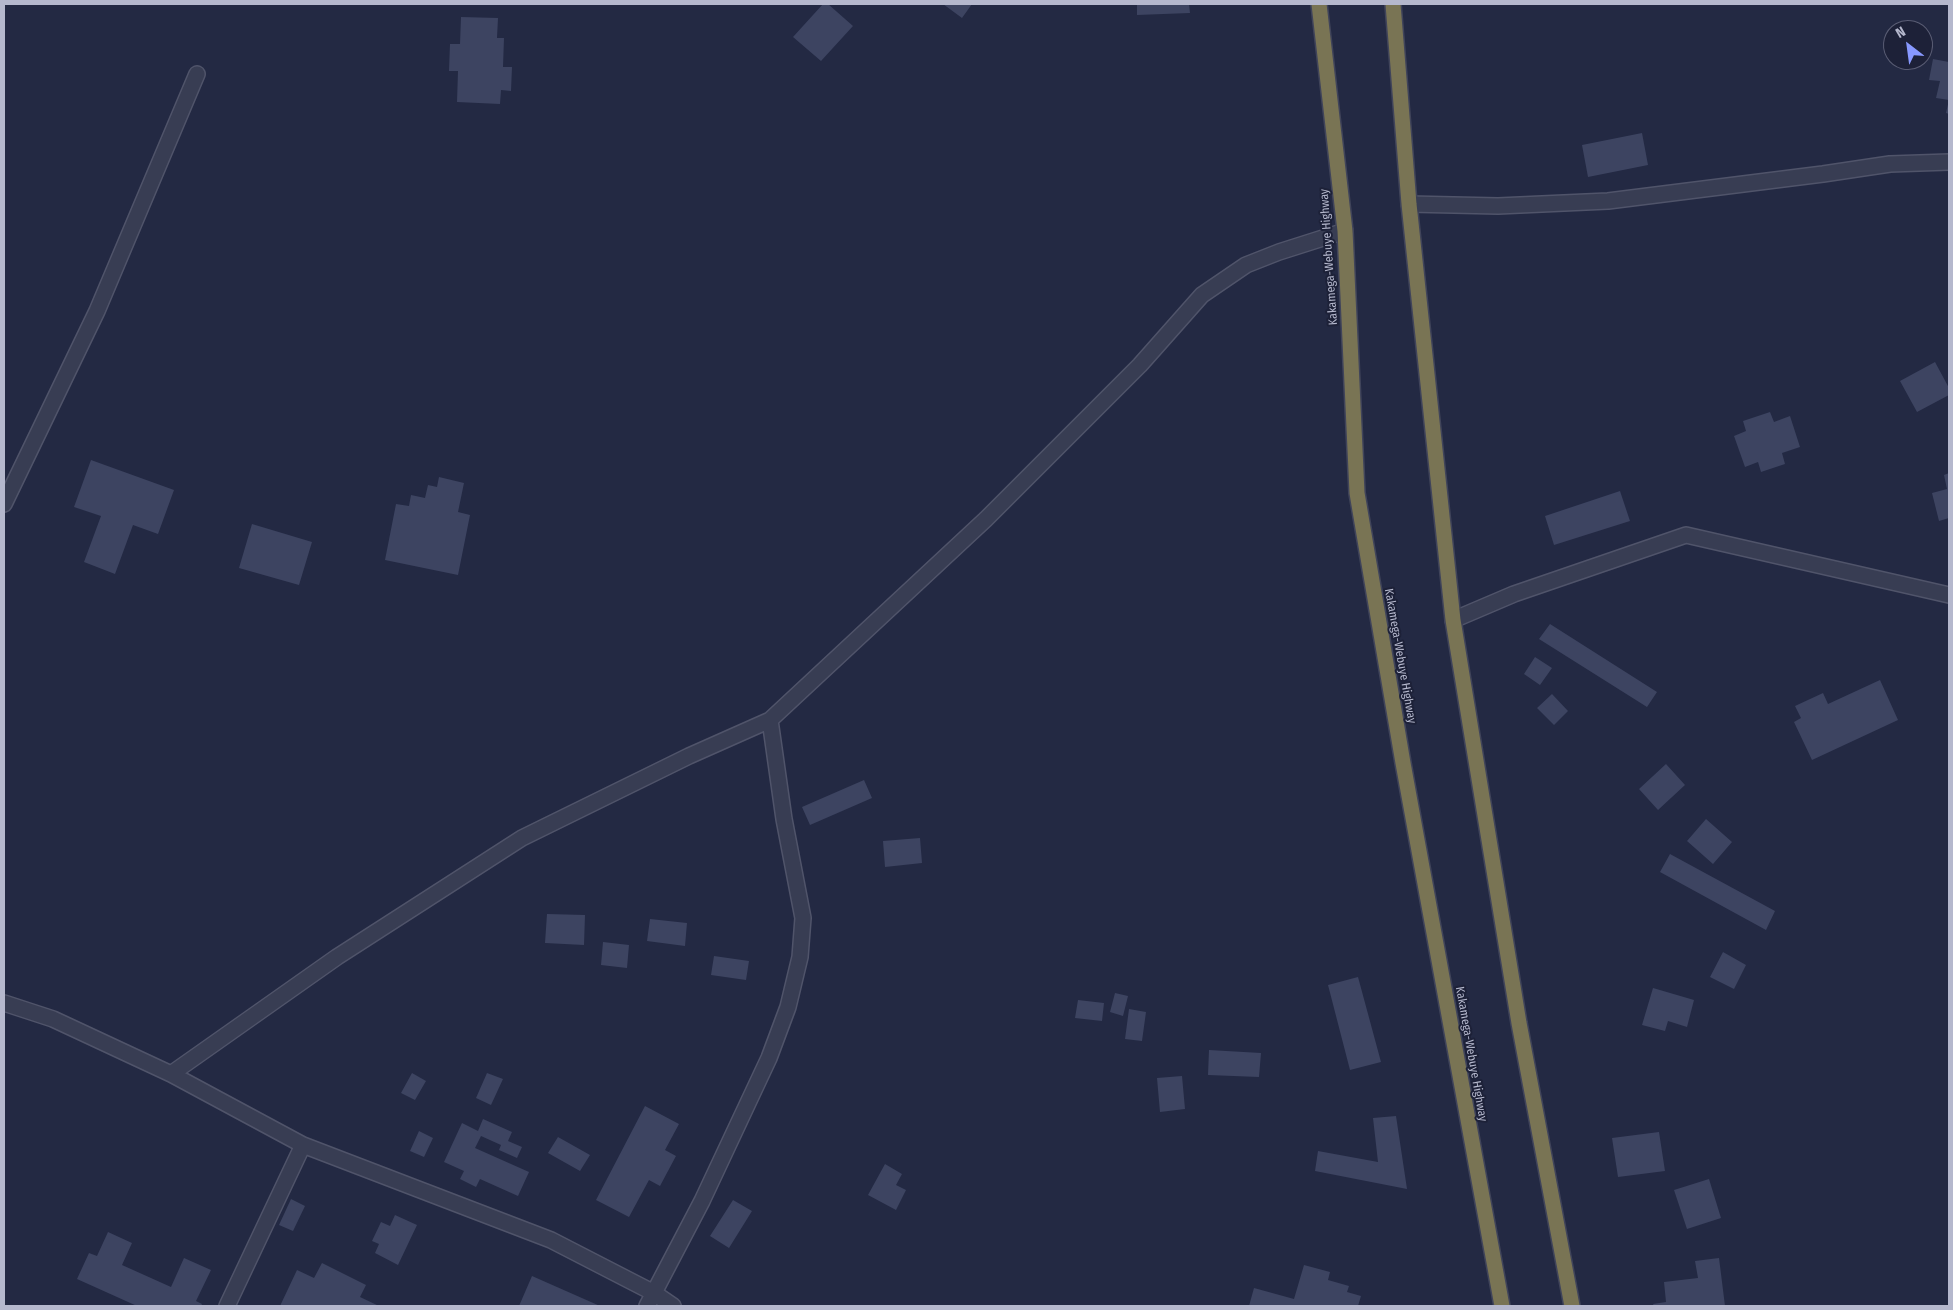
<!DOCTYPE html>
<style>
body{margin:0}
#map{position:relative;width:1953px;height:1310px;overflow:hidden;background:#232943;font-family:"Fira Sans Condensed",sans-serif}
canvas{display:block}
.frame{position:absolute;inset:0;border:5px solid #b5b8cd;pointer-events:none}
.north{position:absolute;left:1883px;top:20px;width:50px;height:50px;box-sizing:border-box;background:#1d2138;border:1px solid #5a5d74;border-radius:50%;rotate:330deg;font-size:14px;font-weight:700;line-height:20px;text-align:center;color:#b5b8cd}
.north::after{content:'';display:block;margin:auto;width:18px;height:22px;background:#89f;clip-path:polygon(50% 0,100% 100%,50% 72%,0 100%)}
</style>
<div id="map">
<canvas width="1953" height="1310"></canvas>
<div class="frame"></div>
<div class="north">N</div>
</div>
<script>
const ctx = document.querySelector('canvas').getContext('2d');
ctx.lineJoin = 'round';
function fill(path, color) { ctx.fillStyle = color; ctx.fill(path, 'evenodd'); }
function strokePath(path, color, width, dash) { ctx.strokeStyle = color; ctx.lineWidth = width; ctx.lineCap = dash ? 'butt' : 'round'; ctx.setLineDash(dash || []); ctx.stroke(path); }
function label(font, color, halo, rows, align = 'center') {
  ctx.font = font + ' "Fira Sans Condensed",sans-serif'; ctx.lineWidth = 4; ctx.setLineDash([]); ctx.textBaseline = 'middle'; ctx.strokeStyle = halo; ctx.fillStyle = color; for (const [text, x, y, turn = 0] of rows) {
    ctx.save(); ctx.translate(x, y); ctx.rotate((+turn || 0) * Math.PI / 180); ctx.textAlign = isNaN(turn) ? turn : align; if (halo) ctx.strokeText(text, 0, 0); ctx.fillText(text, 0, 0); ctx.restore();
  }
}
const building = new Path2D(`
 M823,4H828L853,26L821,61L793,37Z
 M943,4H972L962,18Z
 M1137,4H1189L1190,13L1137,15Z
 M461,17L498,18L497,38H504L503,67H512L511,91L501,90L500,104L457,102L458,71H449L450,44H460Z
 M1933,59L1949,62V114L1946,113L1949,100L1936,98L1940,81L1929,80Z
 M1642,133L1648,165L1588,177L1582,145Z
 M1935,362L1949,388V395L1917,412L1900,381Z
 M1770,412L1774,422L1790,416L1800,447L1782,453L1785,464L1761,472L1758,462L1745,467L1734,436L1746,431L1743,421Z
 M91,460L174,490L158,534L133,525L115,574L84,562L101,516L74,507Z
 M1949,473V518L1939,521L1932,493L1947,489L1944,475Z
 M439,477L464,483L458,512L470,515L458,575L385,560L396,504L409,506L411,495L425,498L428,485L437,487Z
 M1620,491L1630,521L1554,545L1545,516Z
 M252,524L312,542L299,585L239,568Z
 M1550,624L1657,692L1647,707L1539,639Z
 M1535,657L1552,668L1540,685L1524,674Z
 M1880,680L1898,720L1812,760L1794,722L1801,718L1795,706L1823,693L1828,704Z
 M1552,694L1568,711L1554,725L1537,708Z
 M1666,764L1685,785L1658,810L1639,789Z
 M864,780L872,798L810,825L802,807Z
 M1706,819L1732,842L1713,864L1687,841Z
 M920,838L922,863L885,867L883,841Z
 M1670,854L1775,911L1766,930L1660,872Z
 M547,914L585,915L584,945L545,943Z
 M650,919L687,923L685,946L647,941Z
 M603,942L629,945L627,968L601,965Z
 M1723,952L1746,965L1734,989L1710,977Z
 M714,956L749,961L746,980L711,975Z
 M1358,977L1381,1062L1350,1070L1328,985Z
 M1653,988L1694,1000L1687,1027L1668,1021L1665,1031L1642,1025Z
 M1115,993L1128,996L1123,1016L1110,1012Z
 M1078,1000L1104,1003L1102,1021L1075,1018Z
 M1129,1009L1146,1012L1142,1041L1125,1039Z
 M1209,1050L1261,1053L1259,1077L1208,1075Z
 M412,1073L426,1081L415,1100L401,1093Z
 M487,1073L503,1079L491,1105L476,1098Z
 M1182,1076L1185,1109L1160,1112L1157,1078Z
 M645,1106L679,1124L665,1150L676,1156L660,1186L649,1180L629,1217L596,1200Z
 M1396,1116L1407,1189L1315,1171L1318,1151L1378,1162L1373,1118Z
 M483,1119L512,1132L508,1141L522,1147L517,1158L499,1150L501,1145L481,1136L475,1148L529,1172L518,1196L480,1179L476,1187L460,1179L464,1171L444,1162L462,1123L478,1131Z
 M419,1131L433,1138L424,1157L410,1151Z
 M1659,1132L1665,1171L1618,1177L1612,1138Z
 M558,1137L590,1155L580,1171L548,1153Z
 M885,1164L902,1174L896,1185L906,1190L896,1210L868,1195Z
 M1709,1179L1721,1218L1687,1229L1674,1190Z
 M291,1199L305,1206L293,1231L279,1225Z
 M733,1200L752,1211L729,1248L710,1236Z
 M395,1215L417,1225L398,1265L375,1253L379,1244L372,1241L381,1222L390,1226Z
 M108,1232L132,1243L122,1265L171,1287L184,1258L211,1270L196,1301L202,1304L201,1306H137L77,1279L89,1253L97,1256Z
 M1719,1258L1725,1306H1654L1653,1304L1666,1302L1664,1282L1698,1278L1695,1261Z
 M322,1263L366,1285L360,1297L379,1306H280L297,1270L314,1278Z
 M1304,1265L1330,1272L1328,1280L1349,1286L1347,1292L1361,1296L1358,1306H1249L1254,1288L1294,1299Z
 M532,1276L600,1306H519Z`);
const lane = new Path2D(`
 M1409,204L1498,206L1608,201L1823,174L1890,164L1949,162`);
const street = new Path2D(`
 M4,504L97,311L197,74
 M1453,620L1514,594L1686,535L1949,595
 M4,1003L53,1019L171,1074L303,1145L551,1240L654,1293L673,1306
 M171,1074L337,957L522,838L689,756L770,720L986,519L1140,365L1202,295L1246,265L1279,252L1345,231
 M227,1306L303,1145
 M647,1306L702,1201L769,1058L788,1007L800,957L803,918L784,819L770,720`);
const highway = new Path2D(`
 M1319,4L1345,231L1357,493L1403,763L1502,1306
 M1393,4L1409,204L1453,620L1519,1023L1572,1306`);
const streetNames = [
 ["Kakamega-Webuye Highway",1329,257,-94],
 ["Kakamega-Webuye Highway",1400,656,80],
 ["Kakamega-Webuye Highway",1471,1054,80]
];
fill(building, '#3d4461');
strokePath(lane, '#50546a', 18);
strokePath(street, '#50546a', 18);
strokePath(highway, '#40445a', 18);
strokePath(lane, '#383d53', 15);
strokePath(street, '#383d53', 15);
strokePath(highway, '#797454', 15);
label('12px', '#b5b8cd', '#1d2138', streetNames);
</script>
